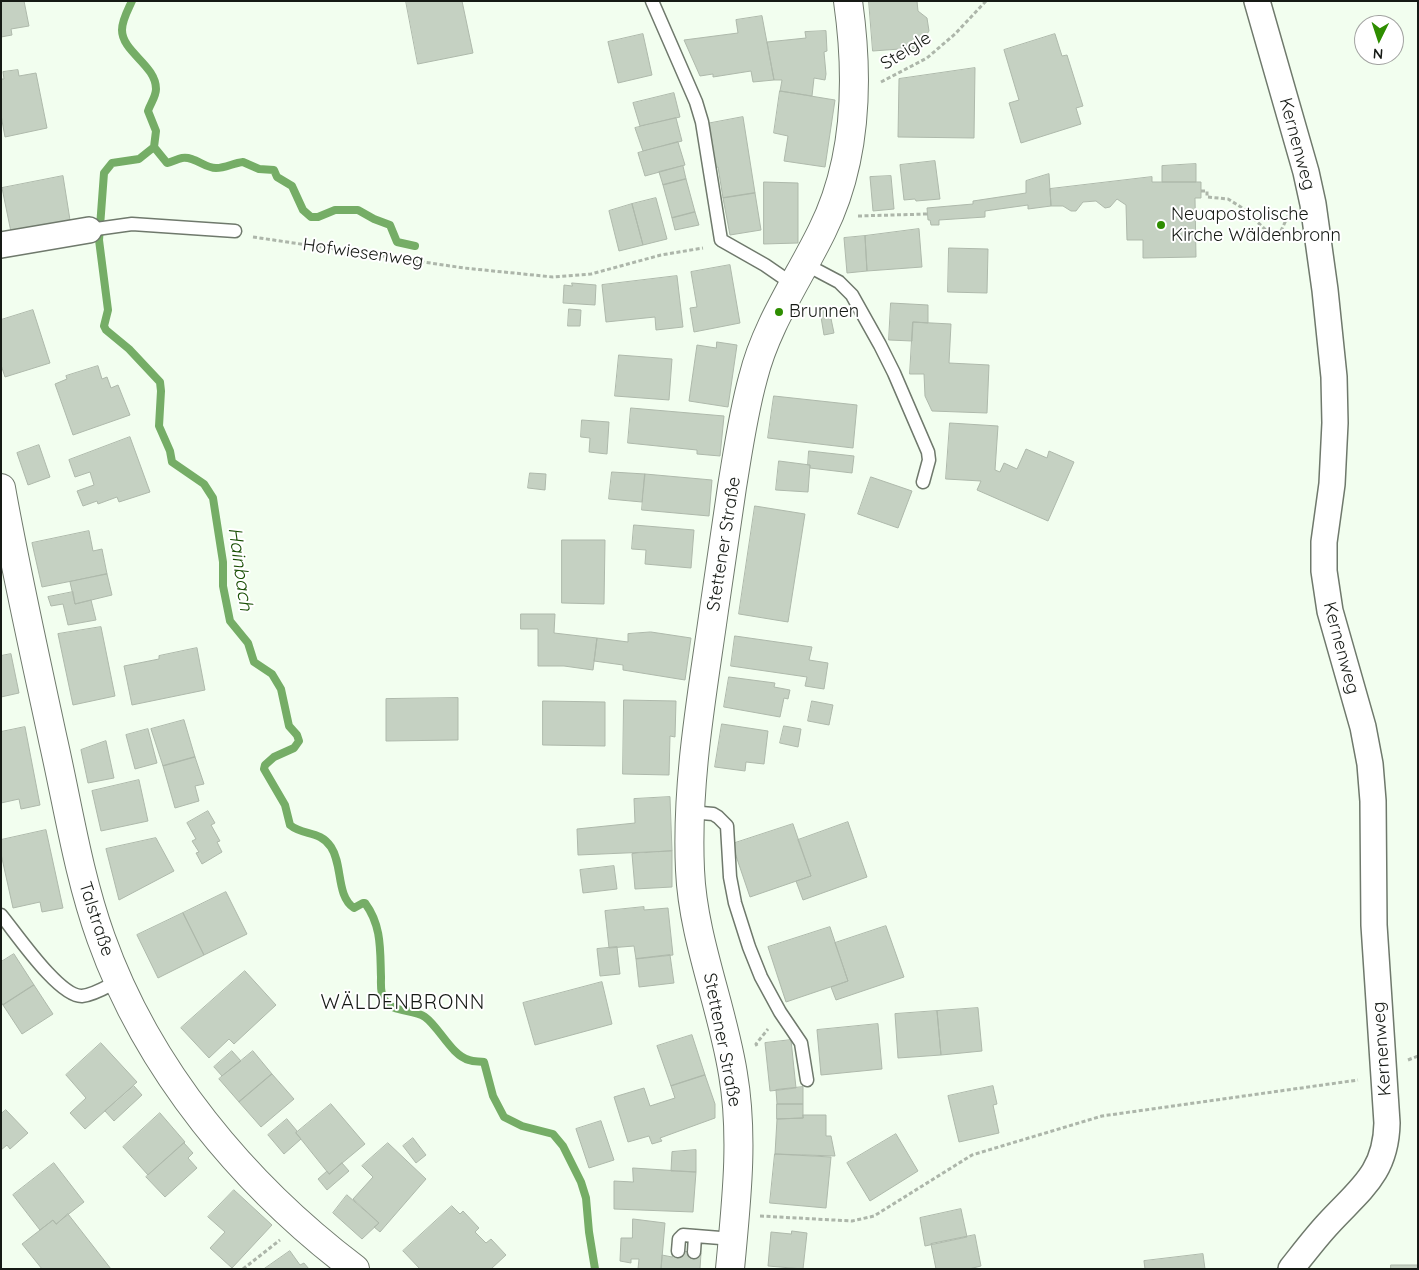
<!DOCTYPE html>
<meta charset="utf-8">
<style>
body{margin:0}
#map{position:relative;width:1419px;height:1270px;overflow:hidden;background:#f2feef;font-family:Quicksand,sans-serif}
canvas{display:block}
.frame{position:absolute;inset:0;border:2px solid #161a15;pointer-events:none}
.north{position:absolute;left:1354px;top:15px;width:50px;height:50px;box-sizing:border-box;background:#fff;border:1px solid #a2a3a1;border-radius:50%;rotate:184deg;font-size:14px;font-weight:700;line-height:20px;text-align:center;color:#161a15}
.north::after{content:'';display:block;margin:auto;width:18px;height:22px;background:#2e8d00;clip-path:polygon(50% 0,100% 100%,50% 72%,0 100%)}
</style>
<div id="map">
<canvas width="1419" height="1270"></canvas>
<div class="frame"></div>
<div class="north">N</div>
</div>
<script>
const ctx = document.querySelector('canvas').getContext('2d');
ctx.lineJoin = 'round';
function strokePath(path, color, width, dash) { ctx.strokeStyle = color; ctx.lineWidth = width; ctx.lineCap = dash ? 'butt' : 'round'; ctx.setLineDash(dash || []); ctx.stroke(path); }
function fill(path, color) { ctx.fillStyle = color; ctx.fill(path, 'evenodd'); }
function label(font, color, halo, rows, align = 'center') {
  ctx.font = font + ' Quicksand,sans-serif'; ctx.lineWidth = 4; ctx.setLineDash([]); ctx.textBaseline = 'middle'; ctx.strokeStyle = halo; ctx.fillStyle = color; for (const [text, x, y, turn = 0] of rows) {
    ctx.save(); ctx.translate(x, y); ctx.rotate((+turn || 0) * Math.PI / 180); ctx.textAlign = isNaN(turn) ? turn : align; if (halo) ctx.strokeText(text, 0, 0); ctx.fillText(text, 0, 0); ctx.restore();
  }
}
const stream = new Path2D(`
 M132,1C128,10 122,20 122,30C122,52 156,65 156,89C156,97 150,104 148,111L156,131L154,147L139,159L112,163L104,173L99,240L108,310L104,326L106,330L129,349L160,382L161,391L159,426L170,451L172,462L204,484L213,498L223,562V586L230,621L248,643L254,662L272,674L281,689L289,726L297,735L299,741L294,748L274,757L265,765L264,769L285,805L290,825C303,836 320,830 331,847C343,865 336,896 354,908L363,903H365C382,926 380,950 381,977C381,984 380,993 384,999C392,1014 413,1008 425,1017C439,1027 452,1056 469,1060C474,1062 479,1061 484,1062L493,1096L504,1117L522,1126L553,1134L563,1146L581,1182L586,1198L589,1232L595,1269
 M154,147L167,163C172,162 177,159 182,158C195,156 204,168 216,168C226,168 233,163 243,162L259,169L274,170L277,177L292,186L303,210L311,217H318L335,210H358L374,219L390,225L397,242L415,246`);
const building = new Path2D(`
 M1,1H24L29,26L11,29L12,35L1,37Z
 M406,1H462L473,53L418,64Z
 M869,1H917L918,11L927,18L929,31L919,46L908,51L900,49L873,51Z
 M762,16L774,80L753,82L751,71L713,77V74L700,76L684,40L738,33L736,20Z
 M826,31L827,51L824,52L826,74L825,80L814,78L812,96L780,91L782,80H774L767,42L806,38L805,32Z
 M643,34L652,75L618,83L608,42Z
 M1055,34L1062,56L1067,55L1083,106L1076,108L1081,124L1021,143L1009,103L1019,100L1004,50Z
 M975,68L974,138L898,137L899,79Z
 M18,70L19,76L36,73L47,128L5,137L1,115V79H4L3,72Z
 M780,91L835,100L825,167L784,161L788,136L774,133Z
 M674,93L680,117L640,126L633,103Z
 M743,117L755,193L723,198L718,167L713,168L706,124Z
 M676,118L682,141L643,151L635,128Z
 M678,142L685,165L645,176L638,153Z
 M935,161L940,199L916,201L915,199L904,200L900,165Z
 M1196,164V182H1162V166Z
 M683,166L686,179L663,185L659,172Z
 M1049,174L1051,206L1028,209V205L985,211V217L939,220V225H931L930,220H928L927,208L973,204V201L1026,193V181Z
 M63,176L70,220L11,232L2,188Z
 M891,176L894,209L873,211L870,177Z
 M1152,177V182H1201V198H1195L1196,257L1143,258V240H1127L1126,205L1117,199L1110,207L1105,208L1096,201L1083,202L1076,211H1071L1063,206H1051L1050,189Z
 M686,179L695,212L672,218L663,185Z
 M764,182L798,183V243L764,244Z
 M755,193L761,230L730,235L723,198Z
 M656,198L667,239L643,245L632,204Z
 M632,204L643,245L619,251L609,211Z
 M695,212L699,225L675,230L672,218Z
 M919,229L922,267L867,271L865,236Z
 M865,236L867,271L847,273L844,238Z
 M949,248L988,249L987,293L948,292Z
 M730,265L740,323L694,332L690,308L697,307L691,272Z
 M677,276L683,327L656,330L655,317L606,322L602,285Z
 M572,283L596,285L595,305L563,303L564,285L572,286Z
 M891,303L928,305V323L913,322L912,341L889,340Z
 M569,309L581,310L580,326H568Z
 M829,309L834,333L824,335L820,311Z
 M33,310L50,363L5,377L1,365V320Z
 M913,322L951,324L949,363L989,365L987,413L932,411L925,396L924,374H910Z
 M717,342L737,345L728,407L689,401L697,345L716,348Z
 M619,355L672,359L669,400L615,396Z
 M98,366L102,379L107,377L111,388L118,385L130,415L73,435L55,384L67,379L66,376Z
 M774,396L857,405L853,448L768,438Z
 M631,408L724,416L720,456L697,454V450L628,443Z
 M582,420L609,422L607,454L589,452L590,438L581,437Z
 M950,423L998,426L995,470L1000,472L1004,463L1017,469L1026,449L1047,458L1049,451L1074,462L1048,521L977,490L981,481L946,479Z
 M130,437L150,492L119,502L117,497L98,504L97,501L83,506L77,491L94,485L90,472L75,477L69,460Z
 M39,445L50,477L28,485L17,453Z
 M809,451L854,456L852,473L810,468V465H808Z
 M779,461L810,465L808,492L776,490Z
 M612,472L645,474L642,502L609,499Z
 M530,473L546,474L545,490L528,488Z
 M645,474L712,480L709,516L642,510Z
 M871,477L912,491L898,528L858,514Z
 M755,506L805,514L788,622L739,614Z
 M634,525L694,530L691,568L645,564L646,550L632,549Z
 M89,531L93,551L102,549L107,574L42,587L32,543Z
 M562,540H605L604,604L562,603Z
 M107,574L112,595L75,604L70,582Z
 M73,592L75,604L91,600L96,620L68,625L63,604L51,606L48,597Z
 M521,614H555L554,633L597,638L593,670L564,666H538V629H521Z
 M101,627L115,696L73,705L58,634Z
 M651,632L691,638L685,680L623,670V665L594,661L597,638L628,642V634Z
 M735,636L812,647L809,660L828,663L824,689L805,686L807,677L731,666Z
 M197,648L205,690L132,705L124,666L159,659V656Z
 M11,654L19,693L1,697V656Z
 M729,677L775,683L774,687L790,690L788,699L784,698L780,717L724,707Z
 M458,698V740L386,741V699Z
 M624,700L676,701L675,737L670,736L669,775L623,774Z
 M543,701L605,702V746L543,745Z
 M812,701L833,705L829,725L808,721Z
 M184,720L195,757L163,766L151,729Z
 M722,724L768,731L764,764L746,762L745,771L715,767Z
 M784,726L801,729L798,747L780,743Z
 M25,727L40,805L21,809L19,799L1,803V732Z
 M148,729L157,763L135,769L126,735Z
 M106,741L114,778L88,783L81,750Z
 M195,757L204,784L195,786L199,801L175,808L163,766Z
 M139,780L148,821L101,831L92,791Z
 M670,797L672,851L578,855L577,829L635,823L634,799Z
 M208,811L215,823L211,825L220,841L217,842L222,852L202,864L196,853L199,852L192,841L196,839L187,823Z
 M848,822L867,877L803,900L796,881L811,876L798,840Z
 M793,824L811,876L750,897L732,844Z
 M46,830L63,908L42,912L40,902L13,908L1,854V840Z
 M156,838L174,871L119,900L106,849Z
 M672,851V887L635,889L632,854Z
 M614,866L617,889L583,893L580,870Z
 M226,892L247,934L204,955L183,913Z
 M644,907V910L668,908L673,955L636,959L634,946L609,948L605,911Z
 M183,913L204,955L158,978L137,935Z
 M886,926L904,977L836,1000L831,987L848,981L835,943Z
 M830,927L848,981L786,1002L768,947Z
 M617,947L620,974L600,976L597,949Z
 M14,954L34,985L3,1005L1,1002V962Z
 M670,955L674,983L639,987L636,959Z
 M245,971L276,1005L234,1044L229,1039L209,1058L181,1028Z
 M602,982L612,1024L535,1045L523,1003Z
 M34,985L53,1014L22,1034L3,1005Z
 M978,1008L982,1051L941,1055L937,1011Z
 M937,1011L941,1055L898,1058L895,1014Z
 M878,1024L882,1069L821,1075L817,1030Z
 M692,1035L705,1075L671,1086L657,1046Z
 M791,1040L796,1088L770,1091L765,1043Z
 M101,1043L137,1082L85,1129L70,1113L86,1098L66,1075Z
 M232,1051L241,1061L222,1076L214,1067Z
 M253,1051L272,1074L239,1102L219,1079Z
 M272,1074L294,1099L261,1127L239,1102Z
 M705,1075L715,1104V1118L660,1138L662,1141L652,1144L649,1136L628,1142L614,1097L644,1088L650,1106L675,1098L671,1086Z
 M134,1086L142,1095L114,1121L105,1111Z
 M993,1086L997,1104L993,1105L999,1133L959,1142L948,1096Z
 M803,1087V1104H777L776,1090Z
 M331,1104L365,1144L329,1174L296,1133Z
 M777,1104H803V1118L777,1119Z
 M6,1110L28,1133L10,1149L7,1145L1,1150V1114Z
 M160,1113L185,1142L148,1175L123,1147Z
 M803,1115H826V1136H831L835,1156L775,1154L777,1119L803,1118Z
 M287,1119L297,1131L296,1133L301,1139L284,1154L268,1135Z
 M601,1121L614,1160L589,1168L576,1129Z
 M896,1134L918,1171L870,1201L847,1163Z
 M413,1138L426,1155L416,1163L403,1146Z
 M184,1143L193,1153L188,1158L197,1168L165,1197L146,1177Z
 M388,1143L426,1179L380,1232L374,1227L379,1223L353,1199L373,1177L362,1166Z
 M696,1150V1172L671,1171L672,1152Z
 M775,1154L831,1157L826,1208L770,1203Z
 M54,1163L84,1202L56,1224L53,1220L40,1230L13,1195Z
 M342,1163L349,1171L327,1190L318,1179L327,1171L329,1174Z
 M633,1168L696,1172L693,1212L614,1209V1181L633,1182Z
 M234,1190L272,1225L232,1268L210,1248L225,1232L208,1217Z
 M347,1195L379,1223L362,1239L333,1213Z
 M452,1206L460,1214L463,1211L479,1228L475,1232L486,1243L491,1239L506,1255L491,1269H420L403,1251Z
 M961,1209L967,1237L925,1246L920,1218Z
 M68,1214L111,1269H42L22,1244L53,1220L56,1224Z
 M633,1219L665,1223L661,1269H638L639,1259H631V1263L620,1261L621,1238H632Z
 M792,1231L807,1233L803,1269L768,1266L771,1232L791,1234Z
 M975,1235L981,1266L969,1269H936L931,1244Z
 M672,1250L701,1253L700,1269H661L662,1255L672,1257Z
 M290,1251L300,1265L304,1263L309,1269H264Z
 M1203,1254L1205,1269H1145L1144,1261Z
 M1391,1265H1418V1269H1391Z`);
const path = new Path2D(`
 M881,82L927,58L955,34L986,1
 M1201,191H1207V197L1228,199L1244,209L1273,237H1278L1288,216
 M858,216L927,214
 M253,237L464,268L553,277L591,274L661,255L703,248
 M757,1046L756,1044L768,1029
 M1408,1060L1418,1056
 M760,1216L852,1221L874,1216L972,1155L1102,1116L1358,1080
 M243,1269L280,1240`);
const service = new Path2D(`
 M652,1L696,102L702,122L721,240L765,265L794,285
 M89,230L132,224L235,231
 M805,264L839,282L852,295L880,345L894,373L928,452L929,460L923,482
 M690,812L713,814L718,817L727,826L730,877L735,903L749,947L761,977L780,1012L801,1043L807,1080
 M1,915C16,933 59,997 82,996C94,995 108,986 118,981
 M678,1251L679,1239L683,1235L733,1239
 M694,1252L695,1236`);
const minor = new Path2D(`
 M1257,1L1306,172L1313,204L1325,290L1334,377L1335,423L1332,484L1324,542V571L1330,611L1363,727L1370,764L1373,801L1374,925L1387,1123C1386,1174 1359,1190 1328,1224C1315,1238 1303,1254 1291,1269
 M1,245L89,230`);
const tertiary = new Path2D(`
 M730,1269C736,1204 744,1138 733,1074C722,1005 693,939 690,870C686,782 702,696 714,610C720,569 726,528 732,487C738,451 743,414 753,378C766,325 798,280 822,231C857,161 859,78 848,1`);
const secondary = new Path2D(`
 M1,488C16,572 35,656 53,740C68,806 78,874 101,938C148,1070 244,1185 355,1269`);
const markers = [
 [1161,225,5,"#2e8d00"],
 [779,312,5,"#2e8d00"]
];
const streetNames = [
 ["Steigle",906,51,-32],
 ["Kernenweg",1297,144,75],
 ["Hofwiesenweg",363,253,8],
 ["Stettener Straße",724,544,-81],
 ["Kernenweg",1341,648,75],
 ["Talstraße",96,919,72],
 ["Stettener Straße",722,1040,79],
 ["Kernenweg",1382,1049,-94]
];
const poiNames = [
 ["Neuapostolische",1171,215],
 ["Kirche Wäldenbronn",1171,236],
 ["Brunnen",789,312]
];
const waterNames = [
 ["Hainbach",240,569,82]
];
const quarterNames = [
 ["WÄLDENBRONN",403,1003]
];
strokePath(stream, '#75ad66', 8);
fill(building, '#c5d1c2');
strokePath(building, '#aeb9ab', 1);
strokePath(service, '#6f796c', 15);
strokePath(minor, '#6f796c', 28);
strokePath(tertiary, '#6f796c', 30);
strokePath(secondary, '#6f796c', 30);
strokePath(path, '#adb6aa', 3, [4, 2.5]);
strokePath(service, '#fff', 12);
strokePath(minor, '#fff', 25);
strokePath(tertiary, '#fff', 28);
strokePath(secondary, '#fff', 28);
for (const [x, y, r, color] of markers) { const dot = new Path2D(); dot.arc(x, y, r, 0, 2 * Math.PI); ctx.fillStyle = color; ctx.fill(dot); strokePath(dot, '#fff', 2); }
label('18px', '#161a15', '#fff', streetNames);
label('18px', '#161a15', '#fff', poiNames, 'left');
label('italic 19px', '#164d00', '#fff', waterNames);
ctx.letterSpacing = '1px';
label('20px', '#161a15', '#fff', quarterNames);
ctx.letterSpacing = '0px';
</script>
